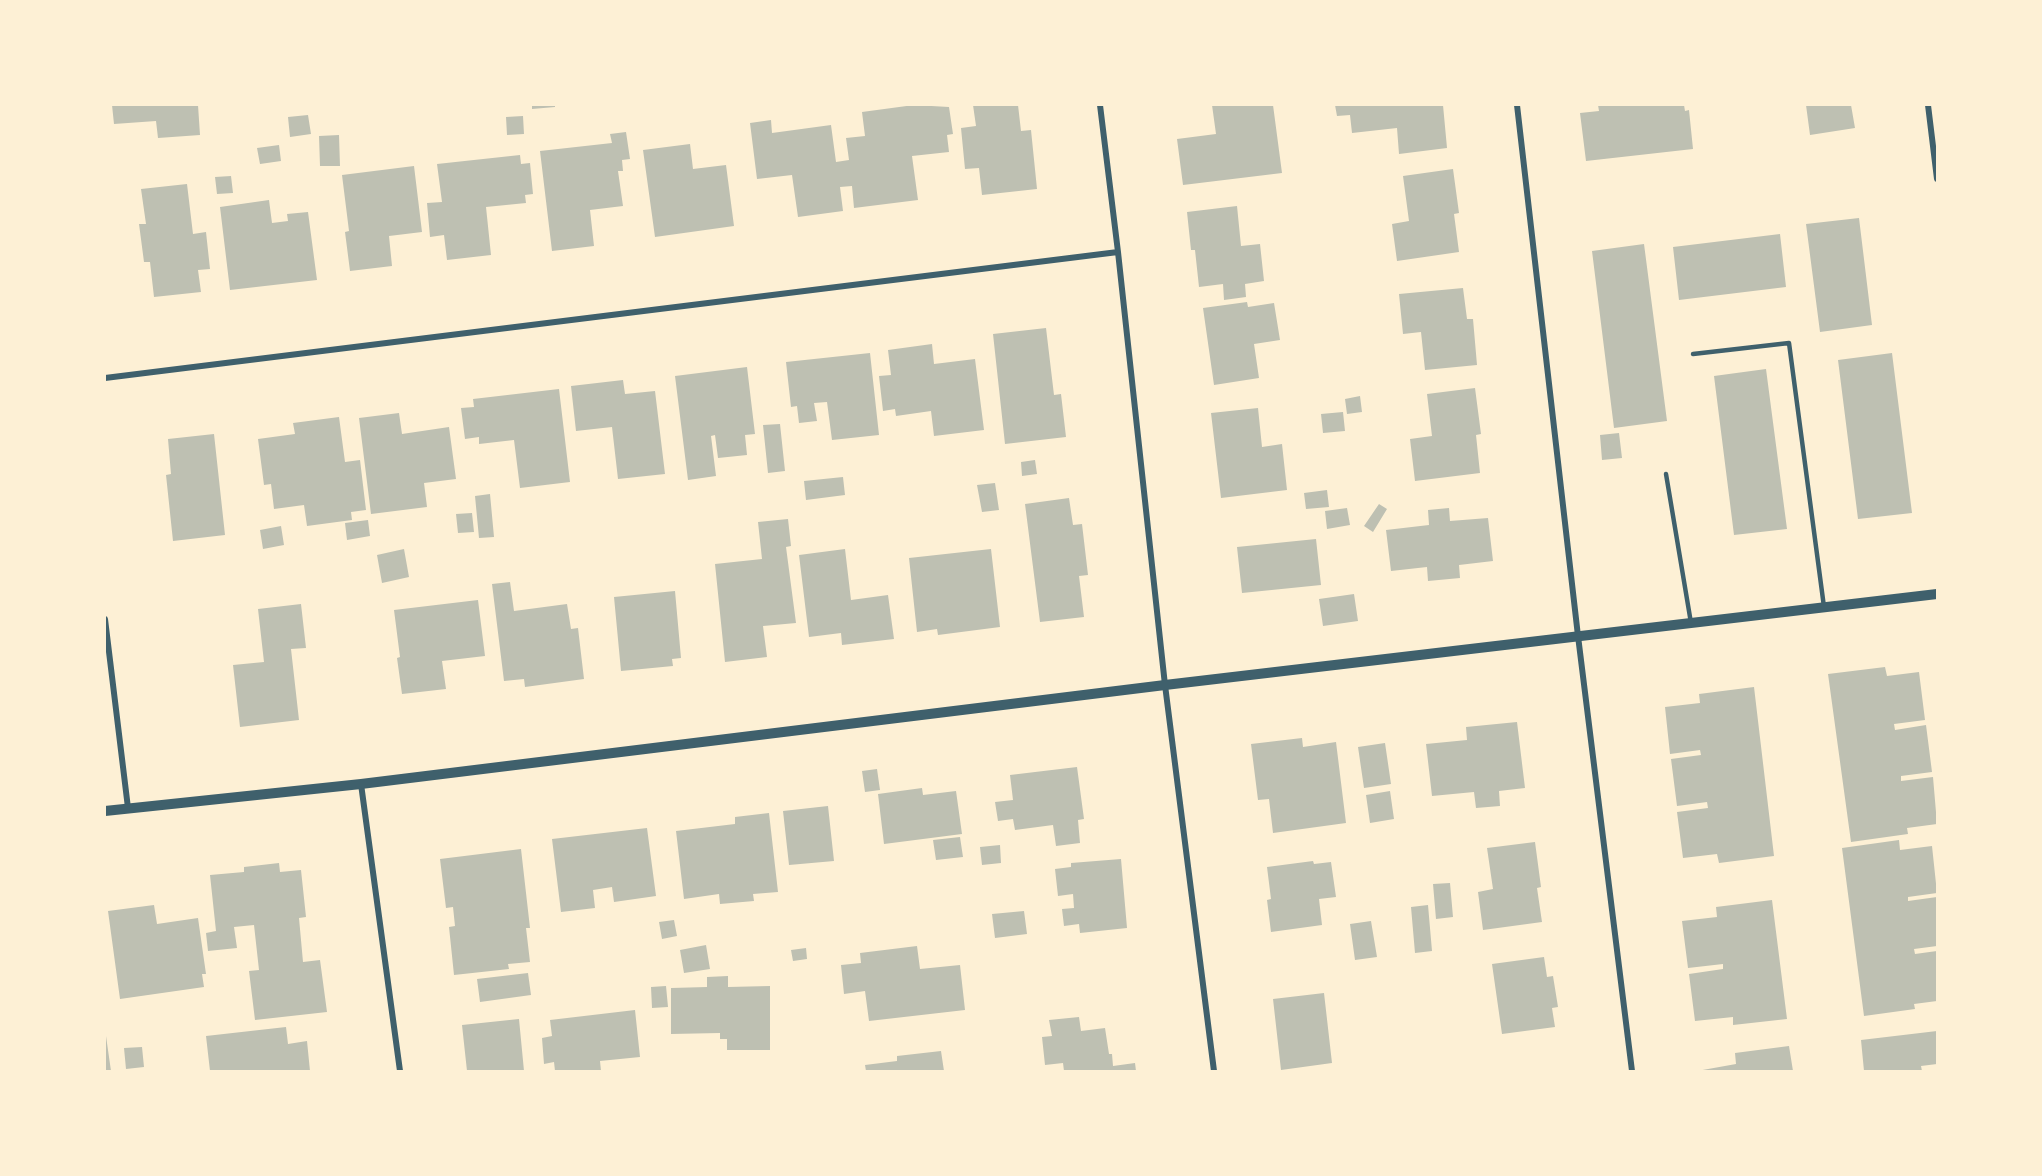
<!DOCTYPE html>
<style>
body{margin:0}
#map{position:relative;width:2042px;height:1176px;overflow:hidden;background:#fdf0d5;font-family:"Libre Baskerville",serif}
canvas{display:block}
.frame{position:absolute;inset:0;border:106px solid #fdf0d5;pointer-events:none}
</style>
<div id="map">
<canvas width="2042" height="1176"></canvas>
<div class="frame"></div>
</div>
<script>
const ctx = document.querySelector('canvas').getContext('2d');
ctx.lineJoin = 'round';
function fill(path, color) { ctx.fillStyle = color; ctx.fill(path, 'evenodd'); }
function strokePath(path, color, width, dash) { ctx.strokeStyle = color; ctx.lineWidth = width; ctx.lineCap = dash ? 'butt' : 'round'; ctx.setLineDash(dash || []); ctx.stroke(path); }
const building = new Path2D(`
 M112,105H198L200,135L158,138L156,121L114,124Z
 M532,105H555V107L532,109Z
 M914,105L949,107L953,134L947,135L949,152L912,156L918,200L854,208L852,186L840,187L843,211L798,217L792,175L757,179L750,123L771,120L772,133L831,125L836,162L849,160L846,138L865,136L862,112Z
 M973,105H1018L1021,131L1031,130L1037,189L982,195L979,168L965,169L961,128L976,126Z
 M1212,105H1273L1282,173L1183,185L1177,139L1216,134Z
 M1335,105H1443L1447,148L1399,154L1397,128L1352,133L1350,115L1337,116Z
 M1598,105H1684L1685,111L1689,110L1693,149L1586,161L1580,113L1599,111Z
 M1806,105H1851L1855,128L1810,135Z
 M308,115L311,134L290,137L288,117Z
 M523,116L524,134L507,135L506,117Z
 M626,132L630,159L622,160L623,171H618L623,206L590,210L594,246L552,251L540,151L612,143L610,134Z
 M339,135L340,166H320L319,136Z
 M690,144L693,169L726,165L734,226L655,237L643,150Z
 M279,145L281,161L260,164L257,148Z
 M520,155L521,164L530,163L533,194L525,195L526,203L486,207L491,255L447,260L444,235L430,237L427,203L442,202L437,164Z
 M414,166L422,232L389,236L392,266L350,271L345,232L349,231L342,175Z
 M1453,169L1459,213L1454,214L1459,252L1397,261L1392,224L1409,221L1403,176Z
 M231,176L233,193L217,194L215,177Z
 M187,184L193,234L206,232L210,269L198,270L201,292L154,297L150,262H144L139,224H146L141,189Z
 M269,200L272,223L288,221L287,214L308,212L317,280L230,290L220,207Z
 M1237,206L1241,246L1260,244L1264,281L1245,284L1246,297L1224,300L1223,284L1199,287L1195,250H1191L1187,212Z
 M1859,218L1872,325L1820,332L1806,224Z
 M1780,234L1786,287L1679,300L1673,247Z
 M1644,244L1667,421L1614,428L1592,251Z
 M1463,288L1467,319H1473L1477,365L1425,370L1421,332L1403,334L1399,294Z
 M1247,302L1248,307L1274,303L1280,340L1254,344L1259,378L1214,385L1203,308Z
 M1046,328L1054,395L1061,394L1066,437L1005,444L993,334Z
 M932,344L934,364L975,359L984,430L934,436L931,411L896,416L895,409L883,411L879,376L891,375L888,350Z
 M870,353L879,435L832,440L827,402L814,403L817,421L799,423L797,406L791,407L786,362Z
 M1892,353L1912,513L1858,519L1838,360Z
 M747,367L755,434L745,435L747,455L718,458L715,435L711,436L716,476L688,480L675,376Z
 M1766,369L1787,529L1734,535L1714,376Z
 M623,380L625,394L655,391L665,474L618,479L612,427L576,431L571,386Z
 M1475,388L1481,434L1476,435L1480,473L1415,481L1410,439L1432,436L1427,394Z
 M559,389L570,482L520,488L514,440L479,444V437L465,439L461,408L474,407L473,399Z
 M1360,396L1362,412L1347,414L1345,399Z
 M1258,408L1262,447L1282,444L1287,490L1221,498L1211,413Z
 M1343,412L1345,431L1323,433L1321,414Z
 M399,413L402,434L449,427L456,479L424,483L427,507L371,514L359,418Z
 M339,417L345,462L360,460L366,510L351,512L352,520L307,526L304,505L274,509L271,484L264,485L258,439L295,434L293,423Z
 M780,424L785,471L768,473L763,425Z
 M1619,433L1622,458L1602,460L1600,435Z
 M214,434L225,535L173,541L166,475L171,474L168,439Z
 M1035,460L1037,474L1022,476L1021,462Z
 M843,477L845,495L806,500L804,481Z
 M995,483L999,510L982,512L977,485Z
 M1327,490L1329,507L1306,509L1304,493Z
 M490,494L494,537L479,538L475,496Z
 M1069,498L1073,525L1082,524L1088,575L1079,576L1084,617L1040,622L1025,504Z
 M1379,504L1387,509L1373,532L1364,526Z
 M1347,508L1350,525L1327,529L1325,511Z
 M1449,508L1450,521L1488,518L1493,561L1459,565L1460,578L1428,581L1427,567L1391,571L1386,530L1429,525L1428,510Z
 M472,513L474,532L458,533L456,514Z
 M788,519L791,546L786,547L796,623L763,626L767,657L725,662L715,564L762,559L758,522Z
 M368,520L370,536L347,540L345,523Z
 M281,526L284,545L263,549L260,530Z
 M1316,539L1321,585L1242,593L1237,547Z
 M404,549L409,577L382,583L377,555Z
 M845,549L851,600L888,595L894,639L842,645L841,633L809,637L799,555Z
 M991,549L1000,627L938,635L937,629L917,632L909,558Z
 M510,582L514,611L567,604L571,629L578,628L584,679L525,687L524,679L504,681L492,584Z
 M675,591L681,658L672,659L673,666L621,671L614,597Z
 M1354,594L1358,621L1323,626L1319,599Z
 M478,600L485,656L442,661L446,689L402,694L397,658L400,657L394,610Z
 M301,604L306,648L291,649L299,720L240,727L233,665L264,662L258,609Z
 M1885,667L1887,676L1919,672L1925,720L1894,724L1895,730L1926,725L1932,772L1901,776V781L1933,777L1937,824L1907,828L1908,834L1851,842L1828,674Z
 M1754,687L1774,856L1719,863L1717,854L1683,858L1677,812L1708,808L1707,802L1677,806L1671,759L1701,755L1700,750L1670,754L1665,707L1700,703L1699,694Z
 M1517,722L1525,788L1499,791L1500,806L1476,808L1474,792L1432,796L1426,744L1467,740L1466,727Z
 M1302,738L1303,747L1336,742L1346,823L1273,833L1269,799L1258,800L1251,744Z
 M1385,743L1391,784L1364,788L1358,747Z
 M1077,767L1084,819L1078,820L1080,843L1056,846L1053,825L1015,830L1013,819L998,821L995,802L1013,800L1010,775Z
 M877,769L880,790L865,792L862,771Z
 M922,788L923,795L956,791L962,834L884,844L878,794Z
 M1390,791L1394,819L1370,823L1366,795Z
 M828,806L834,861L789,865L783,811Z
 M769,813L778,892L753,894L754,901L720,904L719,894L684,899L676,831L735,824V817Z
 M647,828L656,896L614,902L612,887L593,890L595,908L561,912L552,839Z
 M960,837L963,857L936,860L933,840Z
 M1899,840L1900,850L1932,846L1937,893L1908,897V901L1937,897V946L1914,949L1915,954L1937,951V1001L1914,1004L1915,1009L1864,1016L1842,848Z
 M1535,842L1541,887L1537,888L1542,922L1483,930L1478,892L1493,889L1487,848Z
 M1000,845L1001,863L982,865L980,847Z
 M521,849L530,928H526L530,962L508,964L509,969L454,975L449,927L455,926L453,907L446,908L440,859Z
 M1121,859L1127,928L1080,933L1079,924L1064,926L1062,909L1074,908L1073,894L1058,896L1055,869L1071,867V863Z
 M1313,861L1314,864L1331,862L1336,897L1319,899L1322,925L1271,932L1267,900L1271,899L1267,867Z
 M279,863L280,872L301,870L306,917L299,918L303,962L320,960L327,1012L255,1020L249,971L259,970L254,925L234,927L237,948L208,951L206,933L216,931L210,875L244,872V867Z
 M1450,883L1453,917L1436,919L1433,884Z
 M1772,900L1787,1019L1733,1025V1017L1695,1021L1689,974L1723,969V964L1688,968L1682,921L1717,917L1716,907Z
 M154,905L157,924L198,918L206,974H202L204,987L120,999L108,911Z
 M1428,905L1432,951L1415,953L1411,907Z
 M1024,911L1027,934L995,938L992,914Z
 M674,920L677,936L662,939L659,922Z
 M1371,921L1377,957L1355,960L1350,924Z
 M706,945L710,969L684,973L680,950Z
 M917,946L920,969L960,965L965,1010L869,1021L865,991L844,994L841,965L861,963L860,953Z
 M806,948L807,959L793,961L791,950Z
 M1544,957L1547,977L1553,976L1558,1007L1552,1008L1555,1027L1502,1034L1492,964Z
 M528,973L531,995L480,1002L477,979Z
 M728,976V987L770,986V1050H727V1039H720V1033L671,1034V988L707,987V977Z
 M666,986L668,1007L652,1008L651,987Z
 M1324,993L1332,1063L1281,1070L1273,999Z
 M635,1010L640,1057L600,1061L601,1071H555L554,1062L544,1064L542,1038L552,1036L550,1020Z
 M1079,1017L1081,1031L1105,1028L1109,1054H1112L1113,1066L1135,1063L1136,1071H1064L1063,1063L1045,1065L1042,1037L1052,1036L1049,1020Z
 M519,1019L524,1071H467L462,1025Z
 M286,1027L288,1044L307,1041L310,1071H210L206,1036Z
 M1937,1031V1064L1921,1066L1922,1071H1864L1861,1040Z
 M106,1036L111,1071H105Z
 M1789,1046L1793,1071H1697L1736,1064L1735,1053Z
 M142,1047L144,1067L126,1069L124,1048Z
 M941,1051L944,1071H866L865,1065L897,1061V1056Z`);
const service = new Path2D(`
 M1693,354L1789,343L1824,607
 M1666,474L1691,623`);
const minor = new Path2D(`
 M1100,105L1118,252L1165,685L1214,1071
 M1517,105L1578,636L1632,1071
 M1928,105L1937,179
 M105,378L1118,252
 M105,619L128,808
 M361,784L400,1071`);
const tertiary = new Path2D(`
 M105,811L361,784L1165,685L1937,594`);
fill(building, '#bec0b2');
strokePath(service, '#3f606c', 4.5);
strokePath(minor, '#3f606c', 6);
strokePath(tertiary, '#3f606c', 10);
</script>
